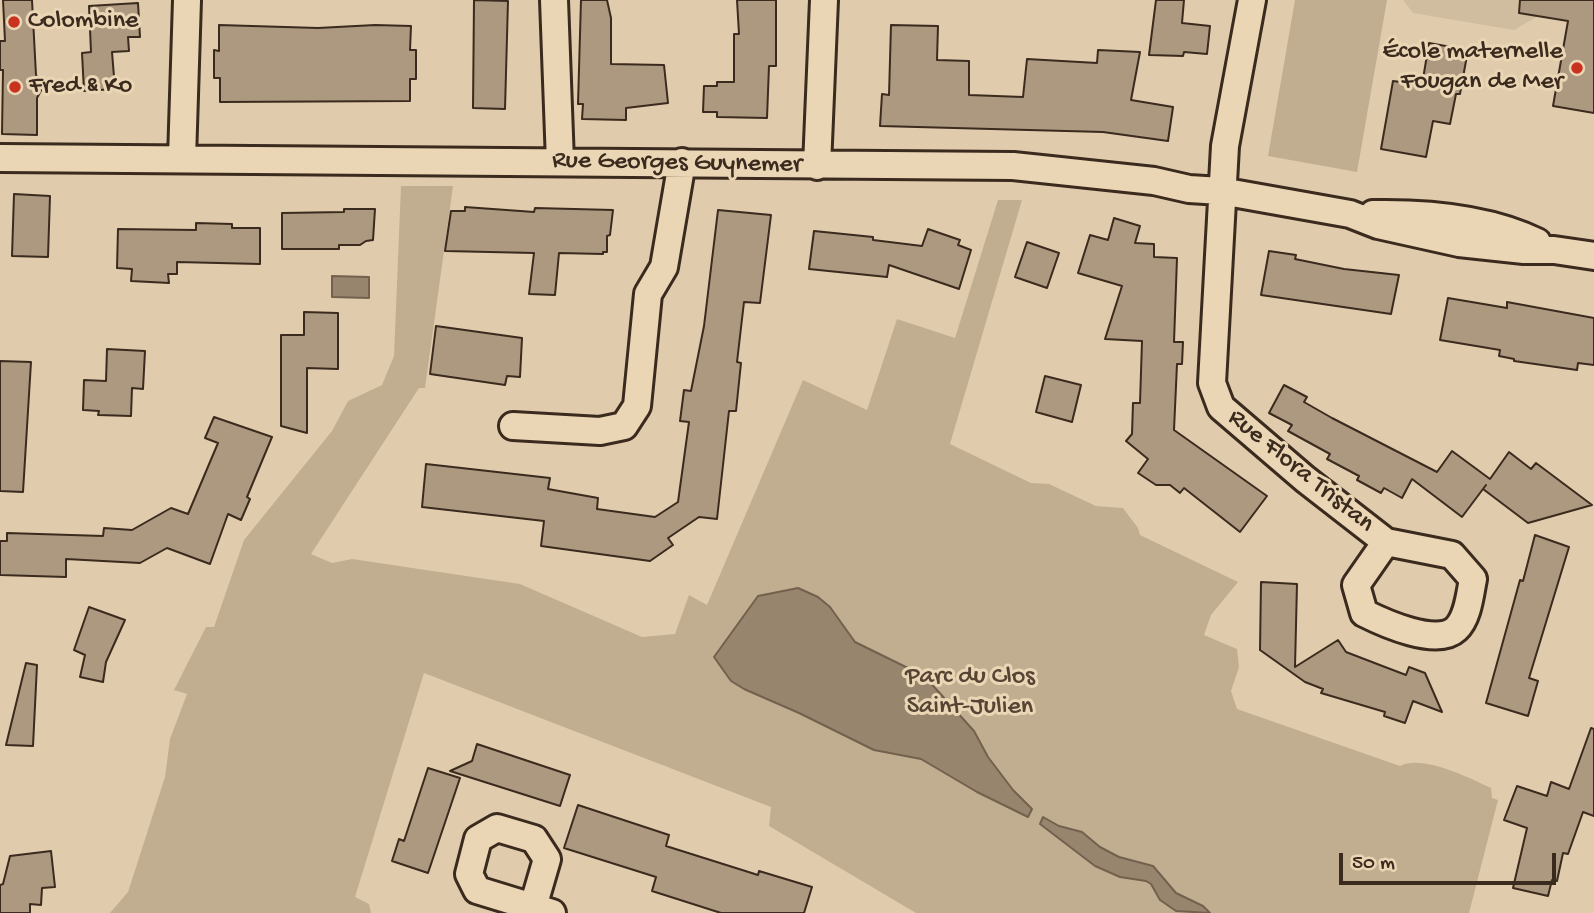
<!DOCTYPE html>
<meta charset="utf-8">
<style>
body{margin:0}
#map{position:relative;width:1594px;height:913px;overflow:hidden;background:#e0ccac;font-family:"Gochi Hand",sans-serif}
canvas{display:block}
.scale{position:absolute;left:1339px;top:853px;width:217px;height:32px;box-sizing:border-box;border:4px solid #3b2a1e;border-top:0;padding-left:9px;font-size:21px;line-height:24px;white-space:nowrap;color:#3b2a1e;-webkit-text-stroke:5px #ead6b5;paint-order:stroke}
</style>
<div id="map">
<canvas width="1594" height="913"></canvas>
<div class="scale">50 m</div>
</div>
<script>
const ctx = document.querySelector('canvas').getContext('2d');
ctx.lineJoin = 'round';
function fill(path, color) { ctx.fillStyle = color; ctx.fill(path, 'evenodd'); }
function strokePath(path, color, width, dash) { ctx.strokeStyle = color; ctx.lineWidth = width; ctx.lineCap = dash ? 'butt' : 'round'; ctx.setLineDash(dash || []); ctx.stroke(path); }
function label(font, color, halo, rows, align = 'center') {
  ctx.font = font + ' "Gochi Hand",sans-serif'; ctx.lineWidth = 6; ctx.setLineDash([]); ctx.textBaseline = 'middle'; ctx.strokeStyle = halo; ctx.fillStyle = color; for (const [text, x, y, turn = 0] of rows) {
    ctx.save(); ctx.translate(x, y); ctx.rotate((+turn || 0) * Math.PI / 180); ctx.textAlign = isNaN(turn) ? turn : align; if (halo) ctx.strokeText(text, 0, 0); ctx.fillText(text, 0, 0); ctx.restore();
  }
}
const built = new Path2D(`
 M1403,0H1594L1553,106L1568,21L1538,16L1514,30L1413,13Z`);
const green = new Path2D(`
 M1295,0H1387L1357,172L1268,156Z
 M401,186H453L425,388H419L311,554L332,563L352,559L520,584L642,637L675,634L689,595L707,605L803,380L867,410L897,319L955,338L998,200H1022L950,444L1031,483L1049,484L1096,506L1123,508L1138,528L1140,535L1238,582L1211,615L1204,635L1237,649L1239,667L1231,691L1237,709L1400,766C1422,754 1470,778 1491,788L1492,798L1498,800L1469,913H916L769,826L771,807L424,673L355,897L369,904L371,913H110L128,892L165,777L170,739L187,694L174,690L206,627H214L244,540L332,431L348,401L382,385L394,356Z`);
const water = new Path2D(`
 M332,276L369,277V298L332,297Z
 M798,588L818,597L830,607L855,642L914,671L927,679L974,731L988,757L1013,790L1032,809L1028,817L977,792L921,759L874,750L799,713L744,689L731,681L714,657L758,596Z
 M1043,817L1059,826L1082,832L1100,847L1119,857L1153,866L1176,893L1203,906L1210,913L1176,911L1160,900L1151,884L1146,881L1120,877L1095,866L1040,824Z`);
const building = new Path2D(`
 M3,0H32L36,75L44,85L37,98V135L2,134L3,70H0V41H5Z
 M474,0L508,1L505,109L473,108Z
 M581,0H607L611,18V64L664,65L668,103L626,108V120L582,119L583,104H578Z
 M737,0H776V66H769L767,118L717,117V112H703L704,86H717V82H734V34H739Z
 M1156,0H1184L1182,23L1210,26L1207,54L1184,52L1183,56L1149,55Z
 M1520,0H1594V113L1553,106L1568,21L1519,13Z
 M138,3L140,37H128L129,51L112,52L115,89L84,91L82,53L91,52L89,6Z
 M219,25L318,28L375,25L411,26L410,50H416V79H410V101L220,102V78H214V50L219,51Z
 M891,25L938,26L937,60L969,61V95L1023,97L1027,59L1097,63L1098,50L1140,52L1131,100L1173,107L1168,141L1103,132L880,126L882,94L889,95Z
 M1429,43L1468,50L1460,94H1456L1450,124L1433,121L1426,157L1381,149L1393,81L1422,85Z
 M14,194L50,196L48,257L12,256Z
 M465,207L534,212L535,208L613,210L610,235L607,236V252H603V254L559,253L555,295L529,294L534,253L445,251L451,211H465Z
 M344,209H375L373,240L366,241L360,245H339V249H282V213L344,212Z
 M718,210L771,215L760,303L744,302L737,362L741,363L736,411H729L717,519L699,517L668,538L673,545L650,561L541,546L544,521L422,507L426,464L550,478L548,489L598,498L597,509L655,517L678,502L689,422L680,421L684,390L691,391L704,326Z
 M1114,218L1140,226L1135,243L1154,244V257L1177,258L1174,342H1183L1182,364H1177L1174,430L1267,496L1240,532L1184,488L1180,493L1170,485H1156L1138,473L1148,459L1126,441L1132,434L1133,403H1140L1142,341L1105,339L1122,286L1078,273L1090,235L1108,240Z
 M196,223L232,224V228H260V264L177,262V274H168L169,283L131,281L132,269L117,268L118,229L196,230Z
 M928,229L960,240L958,245L971,250L959,289L889,265L887,277L809,269L814,231L873,237V240L922,246Z
 M1027,242L1059,253L1047,288L1015,277Z
 M1269,251L1296,255L1295,259L1344,269L1399,275L1391,314L1261,295Z
 M1448,298L1507,308V302L1594,318V365L1578,363L1577,370L1514,361V359L1499,356L1500,350L1440,340Z
 M304,312L338,313V369L307,368V433L281,426V335H304Z
 M436,326L522,338L520,377L507,376L505,385L430,374Z
 M107,349L145,351L143,389L132,388L131,416L98,415L99,411L83,410L84,380L106,381Z
 M0,361L31,362L23,492L0,491Z
 M1045,376L1081,385L1072,422L1036,412Z
 M1284,385L1307,397L1304,402L1332,418L1437,472L1452,451L1490,479L1509,452L1531,469L1536,463L1592,505L1528,523L1483,489L1486,485L1462,517L1412,479L1402,498L1384,488L1381,493L1357,480L1359,476L1327,459L1330,454L1288,431L1292,425L1269,413Z
 M214,417L272,437L247,497L250,499L241,520L228,514L210,564L167,548L140,563L66,559V577L0,575V541H7V533L103,536L104,528L132,530L171,508L188,514L218,443L205,438Z
 M1535,535L1569,547L1529,678L1538,681L1528,716L1486,703L1520,580L1523,581Z
 M1261,582L1297,584L1295,667L1338,640L1346,652L1385,667L1406,675L1409,667L1425,673L1442,712L1413,701L1405,723L1384,716L1385,712L1321,693L1323,689L1305,682L1260,650Z
 M89,607L125,620L106,662L103,682L80,677L85,655L74,650Z
 M26,663L37,665L33,746L6,745Z
 M1591,728L1594,729V816L1583,812L1568,854L1563,853L1557,881L1552,880L1548,896L1513,888L1527,828L1504,820L1517,786L1547,796L1551,782L1569,789Z
 M477,744L570,775L560,806L450,771L472,761Z
 M428,768L460,778L428,873L392,861L399,839L404,841Z
 M578,805L669,835L666,846L758,875L759,871L812,887L804,913H721L652,891L656,877L564,848Z
 M51,851L55,887L42,888L41,905L30,904V913H0V885L3,884L10,856Z`);
const minor = new Path2D(`
 M554,0L560,162
 M1252,0L1225,146L1212,383L1221,407L1305,479L1386,542L1452,555L1473,579C1470,594 1468,618 1456,629C1437,647 1384,623 1364,613L1356,585L1386,542
 M0,158L1013,166L1154,181L1189,189L1221,191L1350,214L1378,225L1459,243L1524,250H1554L1594,256
 M182,159L187,0
 M817,166L824,0
 M1373,214C1427,213 1488,218 1537,242
 M513,426L600,431L624,426L637,406L648,294L664,267L682,162
 M533,907L547,859L534,839L497,828L478,839L469,874L477,890L552,913`);
const markers = [
 [14,22,7,"#c8321e"],
 [1577,68,7,"#c8321e"],
 [15,87,7,"#c8321e"]
];
const poiNames = [
 ["Colombine",28,22],
 ["École maternelle",1563,53,"right"],
 ["Fougan de Mer",1563,83,"right"],
 ["Fred & Ko",29,87]
];
const streetNames = [
 ["Rue Georges Guynemer",677,164,1],
 ["Rue Flora Tristan",1300,472,39]
];
const parkNames = [
 ["Parc du Clos",970,678],
 ["Saint-Julien",970,708]
];
fill(built, '#d0bd9f');
fill(green, '#c1ae91');
fill(water, '#98856e');
strokePath(water, '#73614e', 2);
fill(building, '#ac9980');
strokePath(building, '#3b2a1e', 2);
strokePath(minor, '#3b2a1e', 32);
strokePath(minor, '#ead6b5', 26);
for (const [x, y, r, color] of markers) { const dot = new Path2D(); dot.arc(x, y, r, 0, 2 * Math.PI); ctx.fillStyle = color; ctx.fill(dot); strokePath(dot, '#ead6b5', 2.5); }
label('26px', '#3b2a1e', '#ead6b5', poiNames, 'left');
label('26px', '#3b2a1e', '#ead6b5', streetNames);
label('26px', '#564435', '#ead6b5', parkNames);
</script>
